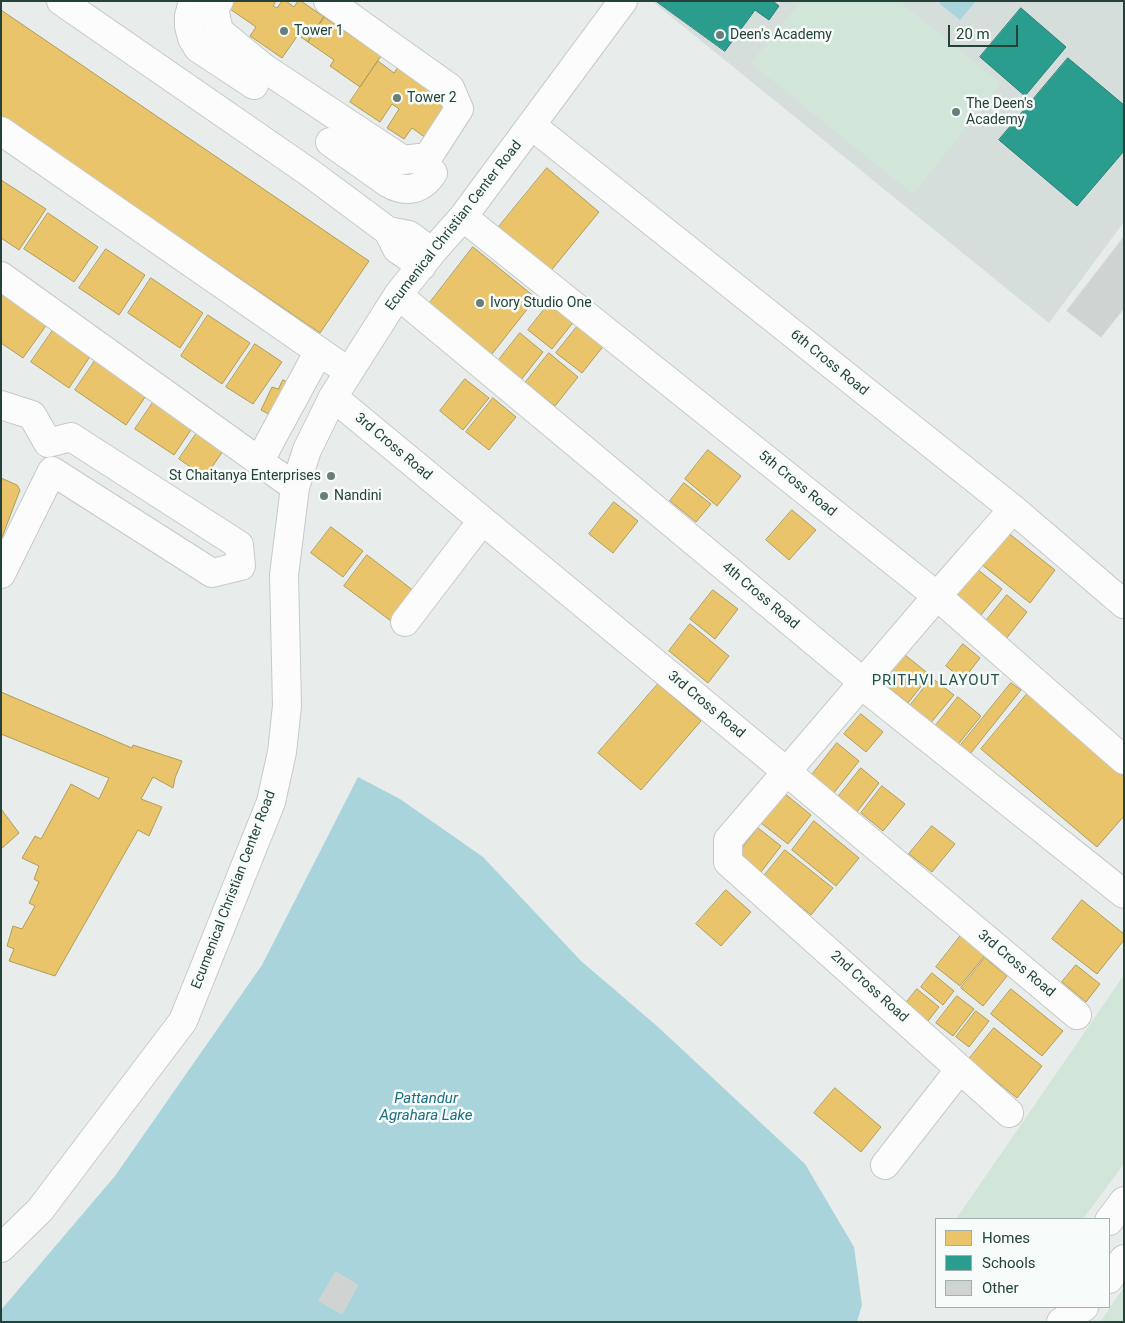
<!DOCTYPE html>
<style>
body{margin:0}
#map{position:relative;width:1125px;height:1323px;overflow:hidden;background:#e8edeb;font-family:Roboto,sans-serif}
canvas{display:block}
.frame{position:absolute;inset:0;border:2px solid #24423a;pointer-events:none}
.legend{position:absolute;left:935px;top:1218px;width:175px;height:90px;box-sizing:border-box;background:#f7fbf9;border:1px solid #a3b1ad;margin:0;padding:6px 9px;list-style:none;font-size:15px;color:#24423a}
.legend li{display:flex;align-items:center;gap:10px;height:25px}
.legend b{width:25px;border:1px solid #a3b1ad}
.scale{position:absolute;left:948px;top:25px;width:70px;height:22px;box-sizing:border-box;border:2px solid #24423a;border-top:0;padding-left:6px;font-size:15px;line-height:18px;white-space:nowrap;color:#24423a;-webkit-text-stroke:4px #f7fbf9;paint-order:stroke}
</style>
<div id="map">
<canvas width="1125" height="1323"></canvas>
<div class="frame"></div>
<ul class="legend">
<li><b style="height:14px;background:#e9c46a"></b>Homes</li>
<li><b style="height:14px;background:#2a9d8f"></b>Schools</li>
<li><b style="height:14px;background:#cfd4d2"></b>Other</li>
</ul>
<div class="scale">20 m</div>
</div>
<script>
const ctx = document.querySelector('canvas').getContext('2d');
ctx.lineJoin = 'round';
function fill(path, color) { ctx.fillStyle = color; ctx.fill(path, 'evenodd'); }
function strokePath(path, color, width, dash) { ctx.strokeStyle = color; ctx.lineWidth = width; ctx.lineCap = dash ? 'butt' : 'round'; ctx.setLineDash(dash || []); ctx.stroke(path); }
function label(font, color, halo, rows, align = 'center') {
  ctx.font = font + ' Roboto,sans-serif'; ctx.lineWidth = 5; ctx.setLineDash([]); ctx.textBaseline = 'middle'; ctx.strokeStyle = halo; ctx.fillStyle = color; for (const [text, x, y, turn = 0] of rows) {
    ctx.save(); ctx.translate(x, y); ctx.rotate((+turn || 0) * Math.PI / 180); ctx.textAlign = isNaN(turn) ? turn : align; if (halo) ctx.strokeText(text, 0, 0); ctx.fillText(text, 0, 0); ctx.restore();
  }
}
const built = new Path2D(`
 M652,1H1124V222L1049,323Z`);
const green = new Path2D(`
 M801,1H899L1001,84L913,194L751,63Z
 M1124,975V1164L1083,1219H956Z
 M1124,1287V1322H1100Z`);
const water = new Path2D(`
 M941,1H976L960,20L939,3Z
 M358,777L400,799L483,857L581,961L657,1026L805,1164L854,1247L862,1305L857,1322H1V1310L115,1176L262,965Z`);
const homes = new Path2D(`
 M231,1H276L273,6L277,8L282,1H286L294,7L298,1H301L324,17L308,42L298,35L282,58L250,36L256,27L227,7Z
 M1,10L369,261L320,333L1,116Z
 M324,17L381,56L360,87L330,66L334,60L308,42Z
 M378,61L394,73L400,64L439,91L436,95L449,104L426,138L412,128L404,139L387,128L399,109L392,104L380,122L350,102Z
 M547,168L599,212L549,273L497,229Z
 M1,180L46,209L19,250L1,238Z
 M48,213L98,247L74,282L24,249Z
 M473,247L536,298L488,359L425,309Z
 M106,249L145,275L119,315L79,288Z
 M151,278L203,313L180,348L128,313Z
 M1,287L50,320L23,358L1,343Z
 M551,301L575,320L552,349L528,330Z
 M208,315L250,343L222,384L181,356Z
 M580,323L605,344L582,373L556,353Z
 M53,330L91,355L69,388L31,362Z
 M520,333L543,352L521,380L498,361Z
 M255,344L282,362L253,404L226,387Z
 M549,353L578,377L555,406L525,383Z
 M99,355L150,390L126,425L75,390Z
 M465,379L489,398L463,430L440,411Z
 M283,380L296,386L290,425L261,410L272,387L278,389Z
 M156,398L195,424L174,455L135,429Z
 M493,398L516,417L489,450L466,432Z
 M201,427L228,444L205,477L179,459Z
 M708,450L741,476L717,506L685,479Z
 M1,478L17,485L20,490L1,540Z
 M684,483L711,504L696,522L670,501Z
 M614,502L638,521L613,553L589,534Z
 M792,510L816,530L789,560L766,540Z
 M331,527L363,551L343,577L311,553Z
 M1007,532L1055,570L1030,603L981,564Z
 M367,555L414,591L391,621L344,586Z
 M977,569L1002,589L976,621L952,601Z
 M713,590L738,609L715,639L690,619Z
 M1007,595L1027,612L1002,644L981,627Z
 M690,624L729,656L708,683L669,651Z
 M963,644L980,658L963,680L946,666Z
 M905,655L930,675L908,703L883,683Z
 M932,678L954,695L929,725L908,708Z
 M1011,683L1021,690L970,754L960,746Z
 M658,684L701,721L641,790L598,753Z
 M1,692L132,748L133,745L182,761L175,778L173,788L153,777L141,799L162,807L149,836L138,830L55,976L9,961L14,949L7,946L13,926L22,929L35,906L29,903L39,882L34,879L39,866L22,858L35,836L41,839L71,784L99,799L109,778L1,734Z
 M1027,694L1124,776V816L1097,847L981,749Z
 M958,697L981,716L956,747L933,729Z
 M861,714L883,732L866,752L844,734Z
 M837,743L859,761L833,794L811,776Z
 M861,768L879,783L857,812L838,797Z
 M882,786L905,804L883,831L861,813Z
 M784,793L811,815L788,844L761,823Z
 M1,809L19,833L1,849Z
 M814,821L859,858L836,886L792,850Z
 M932,826L955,844L932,872L909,854Z
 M758,828L781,846L761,872L738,854Z
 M785,850L833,888L811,915L764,876Z
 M726,890L751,912L721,946L696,924Z
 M1082,900L1124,934V940L1097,974L1052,939Z
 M962,934L987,953L960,986L936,967Z
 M985,958L1007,976L983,1006L961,988Z
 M1076,965L1100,984L1086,1002L1062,982Z
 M932,973L954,991L943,1005L921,987Z
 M917,989L939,1007L928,1021L906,1003Z
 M1011,989L1063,1031L1042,1056L991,1014Z
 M957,996L974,1009L953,1036L936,1023Z
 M976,1011L989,1021L969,1047L956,1037Z
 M994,1028L1042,1066L1017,1098L969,1059Z
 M835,1088L881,1127L861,1152L814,1113Z`);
const schools = new Path2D(`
 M656,1H773L779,6L769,20L755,10L725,51Z
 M1021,8L1066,47L1025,96L980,57Z
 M1068,58L1124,105V151L1077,206L999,140Z`);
const building = new Path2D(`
 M1124,237V308L1101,337L1067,311Z
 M336,1272L358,1285L342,1314L319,1301Z`);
const minor = new Path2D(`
 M61,1L310,173L388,231
 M193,1L189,16V26L192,38L198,48L254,85
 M219,1L214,9L219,31L264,68L403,160L428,157L459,109L450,88L328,1
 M531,125L1013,509L1124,604
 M1,131L349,372
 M330,142L388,183C405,193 421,191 433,173
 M463,217L937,596L1124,760
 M422,266L397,249L388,231L409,235L432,252
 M1,276L295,487
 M398,295L863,682L868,690L1124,894
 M333,397L787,772L1077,1015
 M1,405L32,415L48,443L71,437L239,545L241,566L212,573L52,471L1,574
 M260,460L319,351
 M405,622L482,521
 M1009,1113L728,862V840L937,596L1013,509
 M885,1165L960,1069
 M1109,1221L1124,1201
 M1,1248L40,1210L183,1021L271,802L282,752L287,706L284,575L295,487L307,450L333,397L398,295L432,252L463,217L623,1
 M1109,1279L1124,1259
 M1061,1322L1084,1307`);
const markers = [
 [284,31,5,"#697e78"],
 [720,35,5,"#697e78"],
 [397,98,5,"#697e78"],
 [956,112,5,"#697e78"],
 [480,303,5,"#697e78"],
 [331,476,5,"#697e78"],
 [324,496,5,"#697e78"]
];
const poiNames = [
 ["Tower 1",294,31],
 ["Deen's Academy",730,35],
 ["Tower 2",407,98],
 ["The Deen's",966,104],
 ["Academy",966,120],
 ["Ivory Studio One",490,303],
 ["St Chaitanya Enterprises",321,476,"right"],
 ["Nandini",334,496]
];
const streetNames = [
 ["Ecumenical Christian Center Road",454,226,-52],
 ["6th Cross Road",829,363,39],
 ["3rd Cross Road",393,447,40],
 ["5th Cross Road",797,484,39],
 ["4th Cross Road",760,596,40],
 ["3rd Cross Road",706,705,40],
 ["Ecumenical Christian Center Road",234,890,-69],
 ["3rd Cross Road",1016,964,40],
 ["2nd Cross Road",869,987,42]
];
const neighbourhoodNames = [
 ["PRITHVI LAYOUT",936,681]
];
const waterNames = [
 ["Pattandur",426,1099],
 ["Agrahara Lake",426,1116]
];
fill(built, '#d6dedb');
fill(green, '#d1e6d8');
fill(water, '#a9d4db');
fill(homes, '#e9c46a');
strokePath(homes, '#ae9d5c', 1);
fill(schools, '#2a9d8f');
strokePath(schools, '#288276', 1);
fill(building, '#cfd4d2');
strokePath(building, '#d1d6d4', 1);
strokePath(minor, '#c5cac8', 30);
strokePath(minor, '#fcfcfc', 28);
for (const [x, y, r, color] of markers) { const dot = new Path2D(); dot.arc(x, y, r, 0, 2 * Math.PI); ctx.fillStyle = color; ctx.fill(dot); strokePath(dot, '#f7fbf9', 2); }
label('14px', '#24423a', '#f7fbf9', poiNames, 'left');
label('14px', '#24423a', '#f7fbf9', streetNames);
ctx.letterSpacing = '1px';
label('15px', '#1f5548', '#f7fbf9', neighbourhoodNames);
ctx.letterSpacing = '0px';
label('italic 15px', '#1c6f80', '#f7fbf9', waterNames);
</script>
